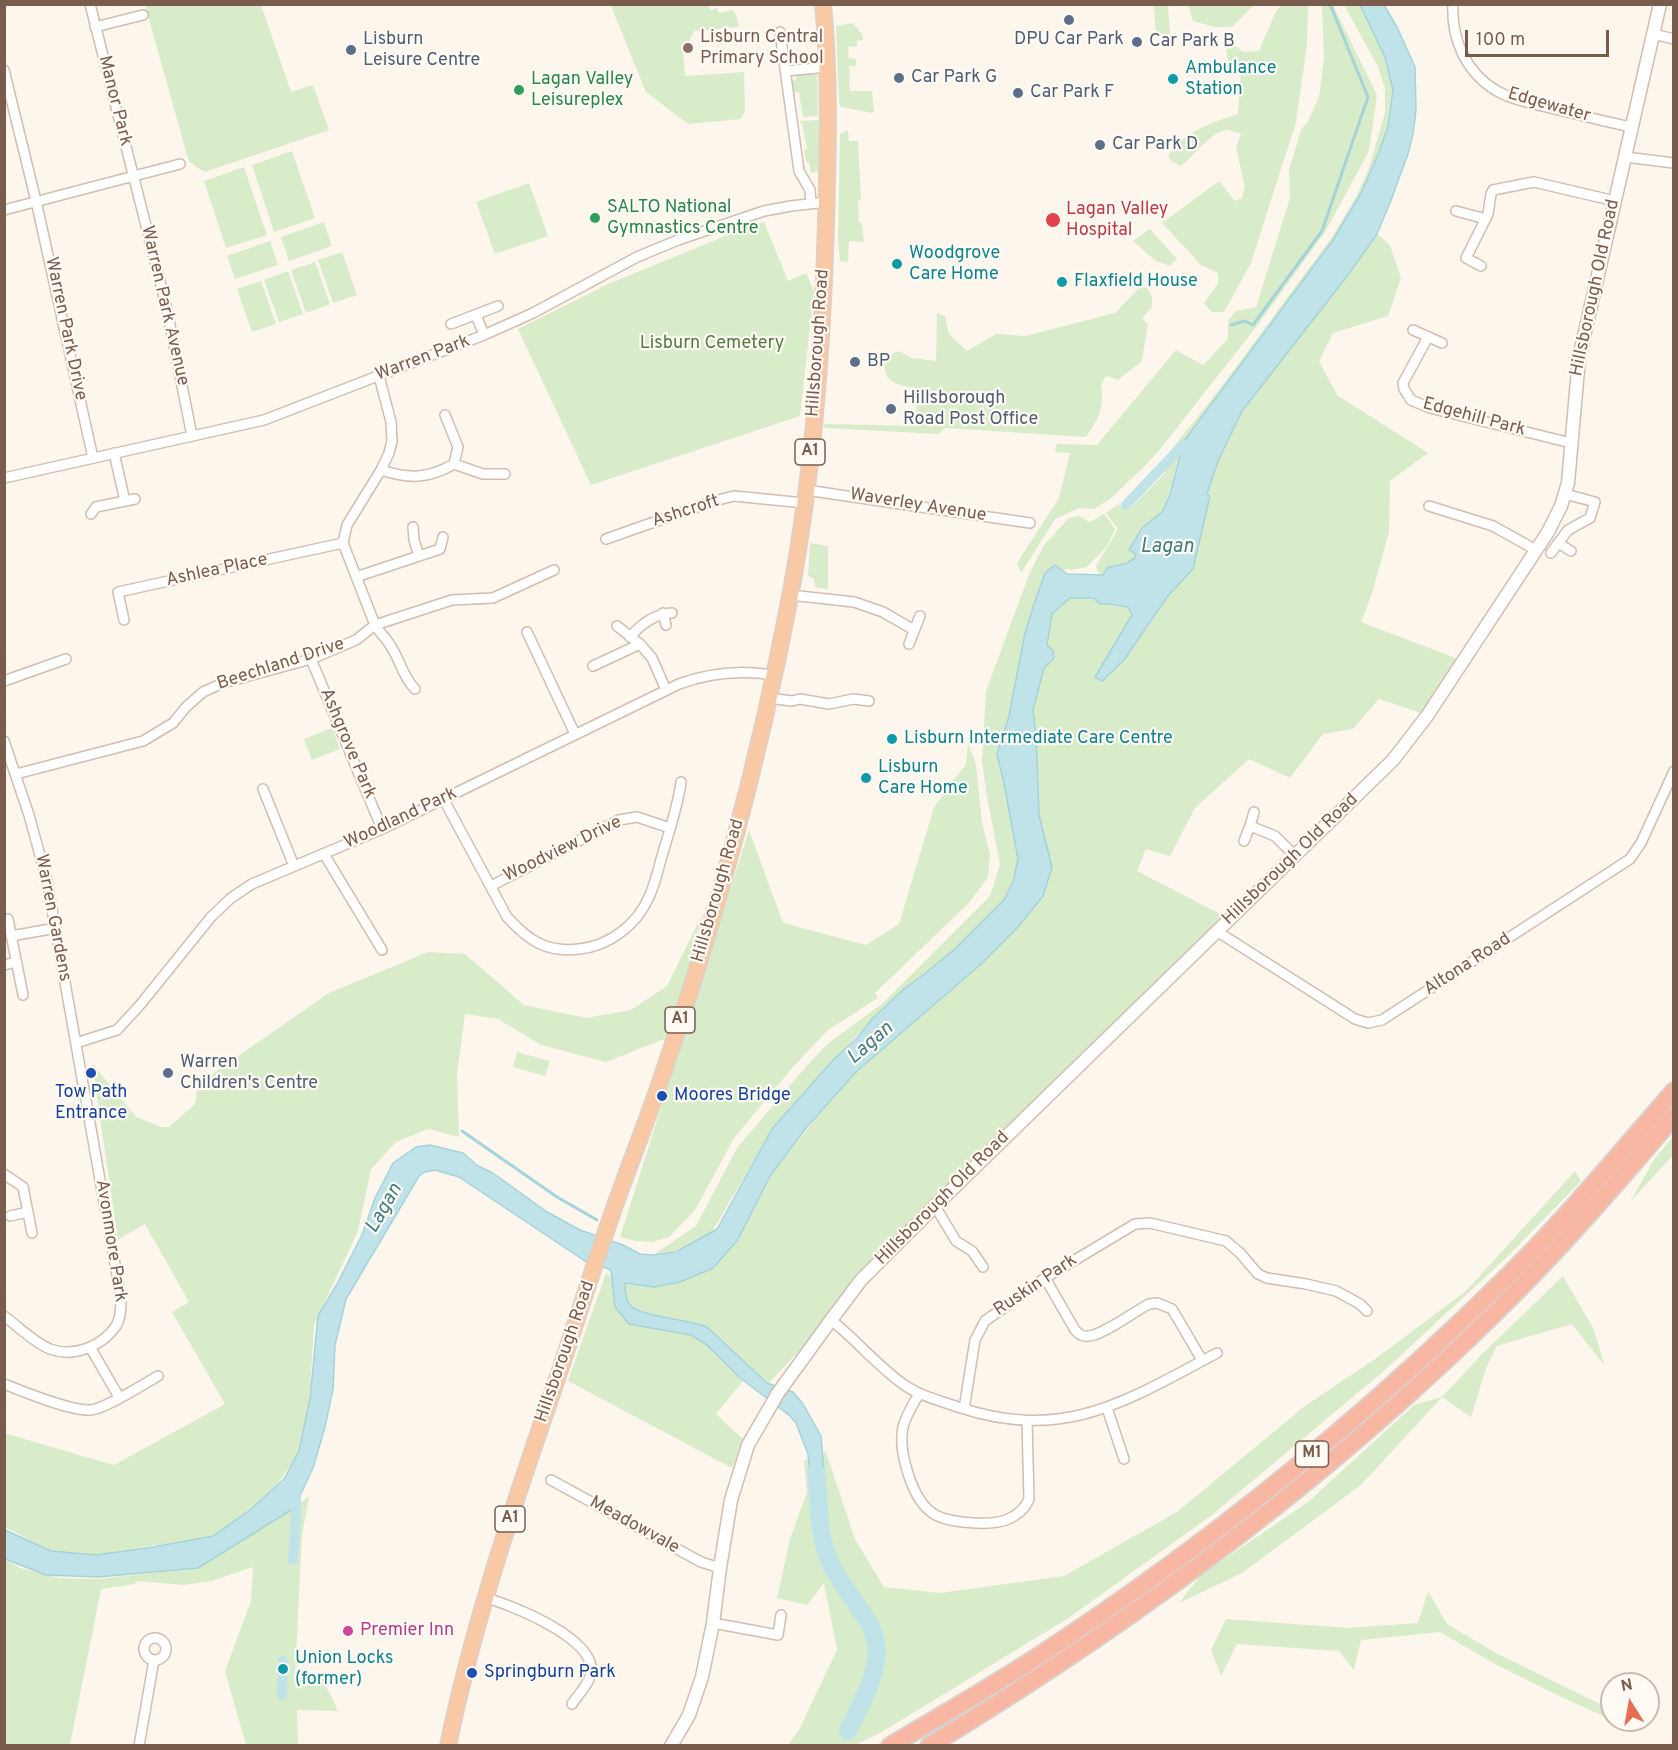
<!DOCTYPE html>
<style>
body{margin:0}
#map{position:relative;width:1678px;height:1750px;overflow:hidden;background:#fdf6ec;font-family:Overpass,sans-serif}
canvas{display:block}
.frame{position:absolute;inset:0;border:6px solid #7a5c4d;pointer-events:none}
.north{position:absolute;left:1600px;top:1672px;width:60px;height:60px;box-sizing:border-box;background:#fffaf3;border:2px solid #cabbb1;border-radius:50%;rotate:349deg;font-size:16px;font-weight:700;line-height:24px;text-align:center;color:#7a5c4d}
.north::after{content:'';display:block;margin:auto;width:21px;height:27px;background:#e76f51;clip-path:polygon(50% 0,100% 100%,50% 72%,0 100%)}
.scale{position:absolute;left:1465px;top:30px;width:144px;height:27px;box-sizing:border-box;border:3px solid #7a5c4d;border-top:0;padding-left:8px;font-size:18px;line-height:21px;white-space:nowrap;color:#7a5c4d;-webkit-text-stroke:4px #fffaf3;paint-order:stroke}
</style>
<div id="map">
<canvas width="1678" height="1750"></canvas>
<div class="frame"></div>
<div class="north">N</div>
<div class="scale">100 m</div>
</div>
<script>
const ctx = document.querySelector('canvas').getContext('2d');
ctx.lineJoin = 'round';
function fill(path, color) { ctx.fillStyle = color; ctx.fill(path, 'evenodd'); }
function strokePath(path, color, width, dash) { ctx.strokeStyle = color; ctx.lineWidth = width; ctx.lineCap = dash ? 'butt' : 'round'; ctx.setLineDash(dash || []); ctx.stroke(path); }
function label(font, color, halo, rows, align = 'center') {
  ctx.font = font + ' Overpass,sans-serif'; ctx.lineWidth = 4.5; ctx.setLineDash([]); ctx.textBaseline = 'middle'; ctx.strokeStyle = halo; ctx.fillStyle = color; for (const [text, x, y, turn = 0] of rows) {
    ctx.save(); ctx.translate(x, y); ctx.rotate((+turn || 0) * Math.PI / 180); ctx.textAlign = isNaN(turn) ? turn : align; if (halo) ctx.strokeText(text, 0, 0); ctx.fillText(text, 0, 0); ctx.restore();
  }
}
const green = new Path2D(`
 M610,4L708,5L710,10L717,8L719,13L733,10L736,15L739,27L694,31L683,54L685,76L744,72L745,111L741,119L688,124L646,92Z
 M145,5H261L291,92L313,85L329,130L205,172L189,162Z
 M1154,5H1168L1170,34L1156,35Z
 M1188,5V4L1254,5L1232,27H1215L1193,21Z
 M1282,5H1308L1307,45L1296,122L1251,263L1224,312H1212L1204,303L1218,284V273L1201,265L1162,223L1219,181L1235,201L1242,198L1245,187L1236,147L1241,134C1237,133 1231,130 1227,130C1213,130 1193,157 1181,166L1171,161L1168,156C1184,131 1211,123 1238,114L1241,70L1229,66L1226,50L1234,45L1243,52L1259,51L1276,11Z
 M1322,5H1333L1377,95L1369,151L1325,232L1257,326L1161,448L1144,467L1109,500L1094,509L1079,508L1055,519L1021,573L1017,563L1059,498L1070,453L1055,452L1057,444L1097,445L1176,350L1203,365L1228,339V320L1236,311L1256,307L1290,198L1289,170L1301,130L1307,123L1319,97L1324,59Z
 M1344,5H1360L1363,10L1385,57L1393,90L1388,129L1374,166L1353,211L1321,257L1184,441L1164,510L1150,523L1135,558L1127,564L1108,568L1102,575L1098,572L1096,566L1118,529L1106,513L1118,504L1129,510L1165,473L1168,454L1225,382L1332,237L1356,197L1369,168L1385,113V88L1377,65Z
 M853,23L863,36V40L857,41V46L848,47L849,58L856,59V66H849L850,91H872L874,111L872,113L841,107L839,102L836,26Z
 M817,70L818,116L803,117L799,92L792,93L790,82L796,80V73Z
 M819,120V171L811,173L809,162H806L804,149L807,148L802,124L800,121Z
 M848,130L849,141H858L861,200H858L859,222L862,223L864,242L849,241L848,262L840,261L838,241L840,134Z
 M292,151L315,218L274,232L252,165Z
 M244,167L267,235L226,248L204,181Z
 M529,183L548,236L495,254L476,202Z
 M324,222L332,246L289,261L281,237Z
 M764,222L788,281L806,273L814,291L800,416L591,485L518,329L608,284L750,226Z
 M1150,229L1177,259L1170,266L1156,261L1133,241Z
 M1377,234L1390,245L1401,278L1388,316L1333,333L1319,361L1337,395L1428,453L1390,481L1389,532L1372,593L1361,622L1458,659L1424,714L1379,699L1353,729L1323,734L1290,778L1249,759L1195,808L1170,856L1146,849L1137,871L1226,917L918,1213L849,1287L801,1349L768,1384L707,1327C689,1319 638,1316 630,1305C625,1299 625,1289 625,1282L654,1287L680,1282L737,1241L770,1176L820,1113L857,1071L980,965L1052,867L1039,815L1036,734L1033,710L1044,668L1053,651L1047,645L1052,614L1070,598H1095L1100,604L1128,607L1132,615L1167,597L1176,586L1218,461L1242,411L1351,271Z
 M270,241L278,265L235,279L227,256Z
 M342,252L357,295L333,303L318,260Z
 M315,262L330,304L306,313L291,270Z
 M288,271L303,314L279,322L264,280Z
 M261,281L276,324L252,332L237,289Z
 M1140,287L1147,288L1152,297V307L1142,318L1148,324L1142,361L1118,380L1106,376L1101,384C1104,410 1100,416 1086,437L945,428L939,434L825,428L823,426L824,424L917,426L916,388C908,386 898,386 892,381C879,372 885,355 899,351L912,358L936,361L937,313L945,316L949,334L967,351L996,334L1025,336L1115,313Z
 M1104,514L1115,529L1107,546L1087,567L1070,570L1068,568L1043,582L1031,609L1021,654L1020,862L1011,892L988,920L952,955L885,1006L827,1067L774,1126L709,1237L677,1251L653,1255L696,1226L737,1148L803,1070L826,1045L883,1003L990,896L1000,865L986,791L982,760L986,691L1030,572L1044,545L1069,518L1079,516L1090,522Z
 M810,543L828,546V589L815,587L814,579L808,576Z
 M332,728L340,749L312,760L304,739Z
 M968,743L976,765L982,823L990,854L988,877L969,903L875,993L878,998L828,1030L793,1067L734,1138L695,1210L669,1237L653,1242L636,1241L620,1237L749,830L783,923L866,945L899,924L934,807L966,764Z
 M703,913L669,1037L606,1062L541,1045L498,1019L465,1014L457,1075L459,1137L428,1129L396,1142L371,1169L358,1231L314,1325L309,1407L299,1453L278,1483L253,1508L212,1539L149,1546L91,1556L51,1551L5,1527L4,1433L114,1465L225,1404L172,1312L189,1302L145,1224L118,1240L92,1063L136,1117L161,1127H169L195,1104L198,1084L329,993L428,952L465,954L524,1005L586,1018L631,1010L667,986Z
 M517,1052L550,1061L545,1076L513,1067Z
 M1673,1137V1155L1630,1202L1655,1158Z
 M1575,1171L1581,1181L1507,1257L1386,1369L1212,1515L1067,1619L880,1733L855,1745H788L799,1730L837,1650L824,1583L807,1605L777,1598L790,1539L807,1492L804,1461L826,1452L855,1539L884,1587L940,1593L1064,1576L1177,1512L1305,1406L1375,1359L1466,1291Z
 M606,1273L611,1277L615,1307L629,1324L691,1335L707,1345L743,1381L716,1414L743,1439L732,1468L568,1381Z
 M1563,1276L1593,1328L1605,1366L1572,1324L1497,1346L1486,1368L1471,1417L1442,1397L1361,1485L1242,1573L1179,1603L1201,1575L1308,1502L1414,1405L1442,1397L1481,1355Z
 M309,1497L302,1535L295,1675L320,1673L338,1711L297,1710L298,1745H246L225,1671L251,1601L253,1567L212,1581L184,1585L137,1581L135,1584L101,1589L70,1745H5L4,1559L20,1568L59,1578L98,1579L198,1568Z
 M1428,1591L1447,1624L1496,1653L1612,1710V1720L1551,1692L1493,1663L1440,1632L1361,1640L1354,1670L1339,1651L1237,1644L1221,1676L1211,1650L1226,1619L1348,1628L1418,1623Z`);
const water = new Path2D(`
 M1360,5H1384L1397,27L1415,67L1416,110L1413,134L1408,154L1390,203L1377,234L1351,271L1242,411L1218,461L1207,494L1210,496L1193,569L1167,597L1124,660L1102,681L1095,677L1132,615L1128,607L1109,604H1100L1094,598H1070L1052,614L1047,645L1053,651L1054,658L1044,668L1033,710L1036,734L1039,815L1052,867L1043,896L1018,927L980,965L857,1071L806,1128L770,1176L737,1241L713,1268L680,1282L654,1287L625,1283C625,1290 625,1300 630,1305C640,1317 689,1319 707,1327L767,1383L793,1392L803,1404L821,1436L826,1496H812L808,1454L796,1423L790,1416L739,1377L707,1345L691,1335L629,1324L615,1307L611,1271L609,1269L585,1261L459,1177L435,1170L425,1172L419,1176L346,1299L335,1345L333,1389L325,1427L313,1468L296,1504L291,1510L198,1568L98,1577L46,1575L5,1559V1530L51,1551L96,1555L153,1547L213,1536L250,1510L284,1479L299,1451L310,1399L318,1316L337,1284L362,1235L375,1198L393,1163L416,1147L430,1145L463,1153L478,1166L493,1173L547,1212L580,1230L623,1245L640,1254L653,1255L676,1252L717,1229L772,1129L834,1059L857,1038L872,1019L905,988L923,975L956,948L1004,900L1013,882L1018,859L1004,783L997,754L1009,716L1025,633L1033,607L1045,573L1055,565L1067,574L1103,575L1107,568L1127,563L1135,558V553L1129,550L1142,528L1163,511L1170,494L1184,441L1333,240L1361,193L1377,157L1388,127L1393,90L1385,57Z`);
const stream = new Path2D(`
 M1231,325L1245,321L1253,325L1322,231L1368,97L1330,4
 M462,1131L557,1197L597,1220`);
const canal = new Path2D(`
 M1126,505L1183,445
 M293,1560L296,1516V1491
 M282,1695L283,1661`);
const river = new Path2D(`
 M816,1472C820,1501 817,1535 830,1562C840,1583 855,1601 867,1620C891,1657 864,1696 848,1731`);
const minor = new Path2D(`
 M90,4L166,305L192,436
 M1453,4C1451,39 1466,73 1497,91C1515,101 1539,105 1559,110C1583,116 1607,122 1631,127
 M95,27L143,15
 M780,32L799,171L810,190L811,203
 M1653,34L1674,39
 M4,70L36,201L93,458
 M786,71L827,67
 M1625,157L1674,163
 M4,210L180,164
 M1456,211L1486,219
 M1481,266L1466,258L1488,214L1491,194L1493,190L1534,182L1615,201
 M476,315L484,335
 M451,324L498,306
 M1413,330L1442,343
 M1428,337L1403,383L1404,389L1411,400L1430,408L1571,443
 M379,376L391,422L392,441L389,453L381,470L347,525L343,543L375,625C379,632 386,638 390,645C400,659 402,676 415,689
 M114,453L125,501
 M454,464L483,474H505
 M381,470C409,479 428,479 454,464L458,447L445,415
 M4,478L264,420L484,335L533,313L637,257L678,240L764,211L791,206L827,202
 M806,490L1030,523
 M1429,506L1493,526L1536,550
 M91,514L96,507L135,499
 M413,527L414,540L419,556
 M606,539L714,501L734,496L804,503
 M1558,543L1571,551
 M1551,553L1568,530L1590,518L1595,502L1565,494
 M356,577L440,549L443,537
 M790,595L854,602L883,612L914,630
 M663,613L666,625
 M124,620L118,592L343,543
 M617,626L640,644L652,658L666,690
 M527,632L575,734
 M630,637C641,624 654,614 672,613
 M909,644L920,616
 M311,659L382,829
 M593,666L640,644
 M4,681L66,659
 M769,698L792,701L800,699L829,704L853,699L869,701
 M4,741L29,815L47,881L121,1298C121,1307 121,1318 116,1326C102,1346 74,1358 50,1349C33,1342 19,1327 4,1316
 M16,774L143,741L173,723L186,707L203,692L223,683L311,659L356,640L375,625L452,600L493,598L554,570
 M263,789L294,866
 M444,800L507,917C528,940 546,953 579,949C609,946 637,925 649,897C656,882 659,865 664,849C671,826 678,805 681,782
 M1254,812L1250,826L1275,836L1295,856
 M1244,841L1250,826
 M324,854L382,950
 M491,886L619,820L637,817L670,828
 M8,919L23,995
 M1218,932L1355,1019L1368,1023L1382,1020L1630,859L1641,843L1674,771
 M11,936L56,928
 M4,965L16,962
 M76,1043L117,1030L140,1005L211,917L231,898L252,884L382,829L679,684C709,673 742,670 773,675
 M4,1174L23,1187L32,1233
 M935,1206L956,1241L972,1251L983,1267
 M10,1216L28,1212
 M1045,1278L1075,1330C1079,1334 1082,1337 1088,1336C1102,1336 1135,1311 1149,1304L1157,1303L1172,1309L1202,1360
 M831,1320C855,1339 875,1363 899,1381C916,1395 938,1400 958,1407C1064,1443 1126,1401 1217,1353
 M90,1347L119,1397
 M4,1384C24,1392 70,1411 90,1410C105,1409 144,1384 158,1376
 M919,1394C913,1404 906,1415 903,1427C898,1451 912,1501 934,1514C948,1523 990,1526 1006,1520C1016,1516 1025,1509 1029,1499L1027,1421
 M1107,1408L1124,1459
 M964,1409L975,1340L985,1321L1045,1278L1135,1224L1150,1223L1226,1241L1240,1253L1258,1274L1267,1278L1306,1284L1336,1291L1360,1304L1367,1311
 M551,1480L701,1562L720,1568
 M486,1598C512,1605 603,1641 590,1677C587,1686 577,1696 572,1704
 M713,1623L778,1635L781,1615
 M144 1649a11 11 0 1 1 22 0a11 11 0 1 1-22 0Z
 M139,1746L154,1660`);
const tertiary = new Path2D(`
 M671,1746L689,1715L702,1677L713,1623L720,1568L731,1500L748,1445L778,1393L831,1320L861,1280L935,1206L1393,760L1427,716L1548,532L1561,506L1568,483L1579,358L1660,4`);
const trunk = new Path2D(`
 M448,1746C471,1634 507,1525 544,1417C567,1352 587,1285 610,1220C626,1172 646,1125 662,1076C716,920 759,760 790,597C813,474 823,346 826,221C828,149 830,76 823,4`);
const motorway = new Path2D(`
 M890,1746C940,1716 991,1687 1040,1655C1210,1544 1368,1415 1512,1272C1569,1215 1621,1152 1674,1091
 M929,1746C1134,1622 1328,1478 1498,1310C1560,1249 1617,1183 1674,1116`);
const markers = [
 [1069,20,6,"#5c6f8a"],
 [1137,42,6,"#5c6f8a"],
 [688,48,6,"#8d6e63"],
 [351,50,6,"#5c6f8a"],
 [899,78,6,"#5c6f8a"],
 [1173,79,6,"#0f9aa8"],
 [519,90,6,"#2e9e5b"],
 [1018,93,6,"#5c6f8a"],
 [1100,145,6,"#5c6f8a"],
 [595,218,6,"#2e9e5b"],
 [1053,220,8,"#e0444e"],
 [897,264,6,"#0f9aa8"],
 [1062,282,6,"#0f9aa8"],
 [855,362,6,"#5c6f8a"],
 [891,409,6,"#5c6f8a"],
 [892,739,6,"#0f9aa8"],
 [866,778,6,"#0f9aa8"],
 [91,1073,6,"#1a4fb4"],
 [168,1073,6,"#5c6f8a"],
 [662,1096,6,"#1a4fb4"],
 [348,1631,6,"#d1479c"],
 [283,1669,6,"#0f9aa8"],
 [472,1673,6,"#1a4fb4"]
];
const shields = [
 [810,452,30],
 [680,1020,30],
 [1312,1454,33],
 [510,1519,30]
];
const shieldNames = [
 ["A1",810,452],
 ["A1",680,1020],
 ["M1",1312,1454],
 ["A1",510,1519]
];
const educationNames = [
 ["Lisburn Central",700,38],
 ["Primary School",700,59]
];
const serviceNames = [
 ["Lisburn",363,40],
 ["Leisure Centre",363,61],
 ["DPU Car Park",1069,40,"center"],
 ["Car Park B",1149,42],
 ["Car Park G",911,78],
 ["Car Park F",1030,93],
 ["Car Park D",1112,145],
 ["BP",867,362],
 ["Hillsborough",903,399],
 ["Road Post Office",903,420],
 ["Warren",180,1063],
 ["Children's Centre",180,1084]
];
const cultureNames = [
 ["Ambulance",1185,69],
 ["Station",1185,90],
 ["Woodgrove",909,254],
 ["Care Home",909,275],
 ["Flaxfield House",1074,282],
 ["Lisburn Intermediate Care Centre",904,739],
 ["Lisburn",878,768],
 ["Care Home",878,789],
 ["Union Locks",295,1659],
 ["(former)",295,1680]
];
const leisureNames = [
 ["Lagan Valley",531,80],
 ["Leisureplex",531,101],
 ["SALTO National",607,208],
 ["Gymnastics Centre",607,229]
];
const streetNames = [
 ["Manor Park",114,101,76],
 ["Edgewater",1549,106,16],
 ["Hillsborough Old Road",1596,288,-78],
 ["Warren Park Avenue",164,306,77],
 ["Warren Park Drive",65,329,78],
 ["Hillsborough Road",819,343,-86],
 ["Warren Park",423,359,-21],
 ["Edgehill Park",1474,418,15],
 ["Waverley Avenue",918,506,9],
 ["Ashcroft",686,512,-18],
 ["Ashlea Place",217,571,-12],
 ["Beechland Drive",281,665,-18],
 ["Ashgrove Park",347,744,67],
 ["Woodland Park",401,819,-25],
 ["Woodview Drive",563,850,-26],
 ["Hillsborough Old Road",1291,860,-44],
 ["Hillsborough Road",719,891,-74],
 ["Warren Gardens",52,918,79],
 ["Altona Road",1468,965,-33],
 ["Hillsborough Old Road",943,1199,-45],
 ["Avonmore Park",110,1241,81],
 ["Ruskin Park",1036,1286,-34],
 ["Hillsborough Road",566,1352,-71],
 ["Meadowvale",634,1526,29]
];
const healthNames = [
 ["Lagan Valley",1066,210],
 ["Hospital",1066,231]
];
const parkNames = [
 ["Lisburn Cemetery",712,344]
];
const transitNames = [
 ["Tow Path",91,1093,"center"],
 ["Entrance",91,1114,"center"],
 ["Moores Bridge",674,1096],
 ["Springburn Park",484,1673]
];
const hotelNames = [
 ["Premier Inn",360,1631]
];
const waterNames = [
 ["Lagan",1167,548],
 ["Lagan",871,1044,-41],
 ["Lagan",385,1209,-60]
];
fill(green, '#d8ecc9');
fill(water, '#bfe3e8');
strokePath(water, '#a5d3da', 1.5);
strokePath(stream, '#a5d3da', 3);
strokePath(canal, '#bfe3e8', 10);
strokePath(river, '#bfe3e8', 18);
strokePath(minor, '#d1beb0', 12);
strokePath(tertiary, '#d1beb0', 15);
strokePath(trunk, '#dad1cd', 18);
strokePath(motorway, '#dad1cd', 20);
strokePath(minor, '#fff', 9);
strokePath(tertiary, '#fff', 12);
strokePath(trunk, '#f9c8a4', 15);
strokePath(motorway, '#f7b7a3', 16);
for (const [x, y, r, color] of markers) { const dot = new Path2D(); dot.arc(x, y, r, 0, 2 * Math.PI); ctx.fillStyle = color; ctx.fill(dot); strokePath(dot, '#fffaf3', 2); }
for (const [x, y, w] of shields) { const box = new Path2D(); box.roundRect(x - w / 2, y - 13, w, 26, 4.5); ctx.fillStyle = '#fffaf3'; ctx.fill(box); strokePath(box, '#7a5c4d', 1.5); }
label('bold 16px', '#7a5c4d', null, shieldNames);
label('18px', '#785e54', '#fffaf3', educationNames, 'left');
label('18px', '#4e5e75', '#fffaf3', serviceNames, 'left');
label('18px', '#0d838f', '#fffaf3', cultureNames, 'left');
label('18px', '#27864d', '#fffaf3', leisureNames, 'left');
label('18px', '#7a5c4d', '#fffaf3', streetNames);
label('18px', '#be3a42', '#fffaf3', healthNames, 'left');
label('18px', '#537a41', '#fffaf3', parkNames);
label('18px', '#164399', '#fffaf3', transitNames, 'left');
label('18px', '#b23c85', '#fffaf3', hotelNames, 'left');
label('italic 20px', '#437c86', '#fffaf3', waterNames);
</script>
